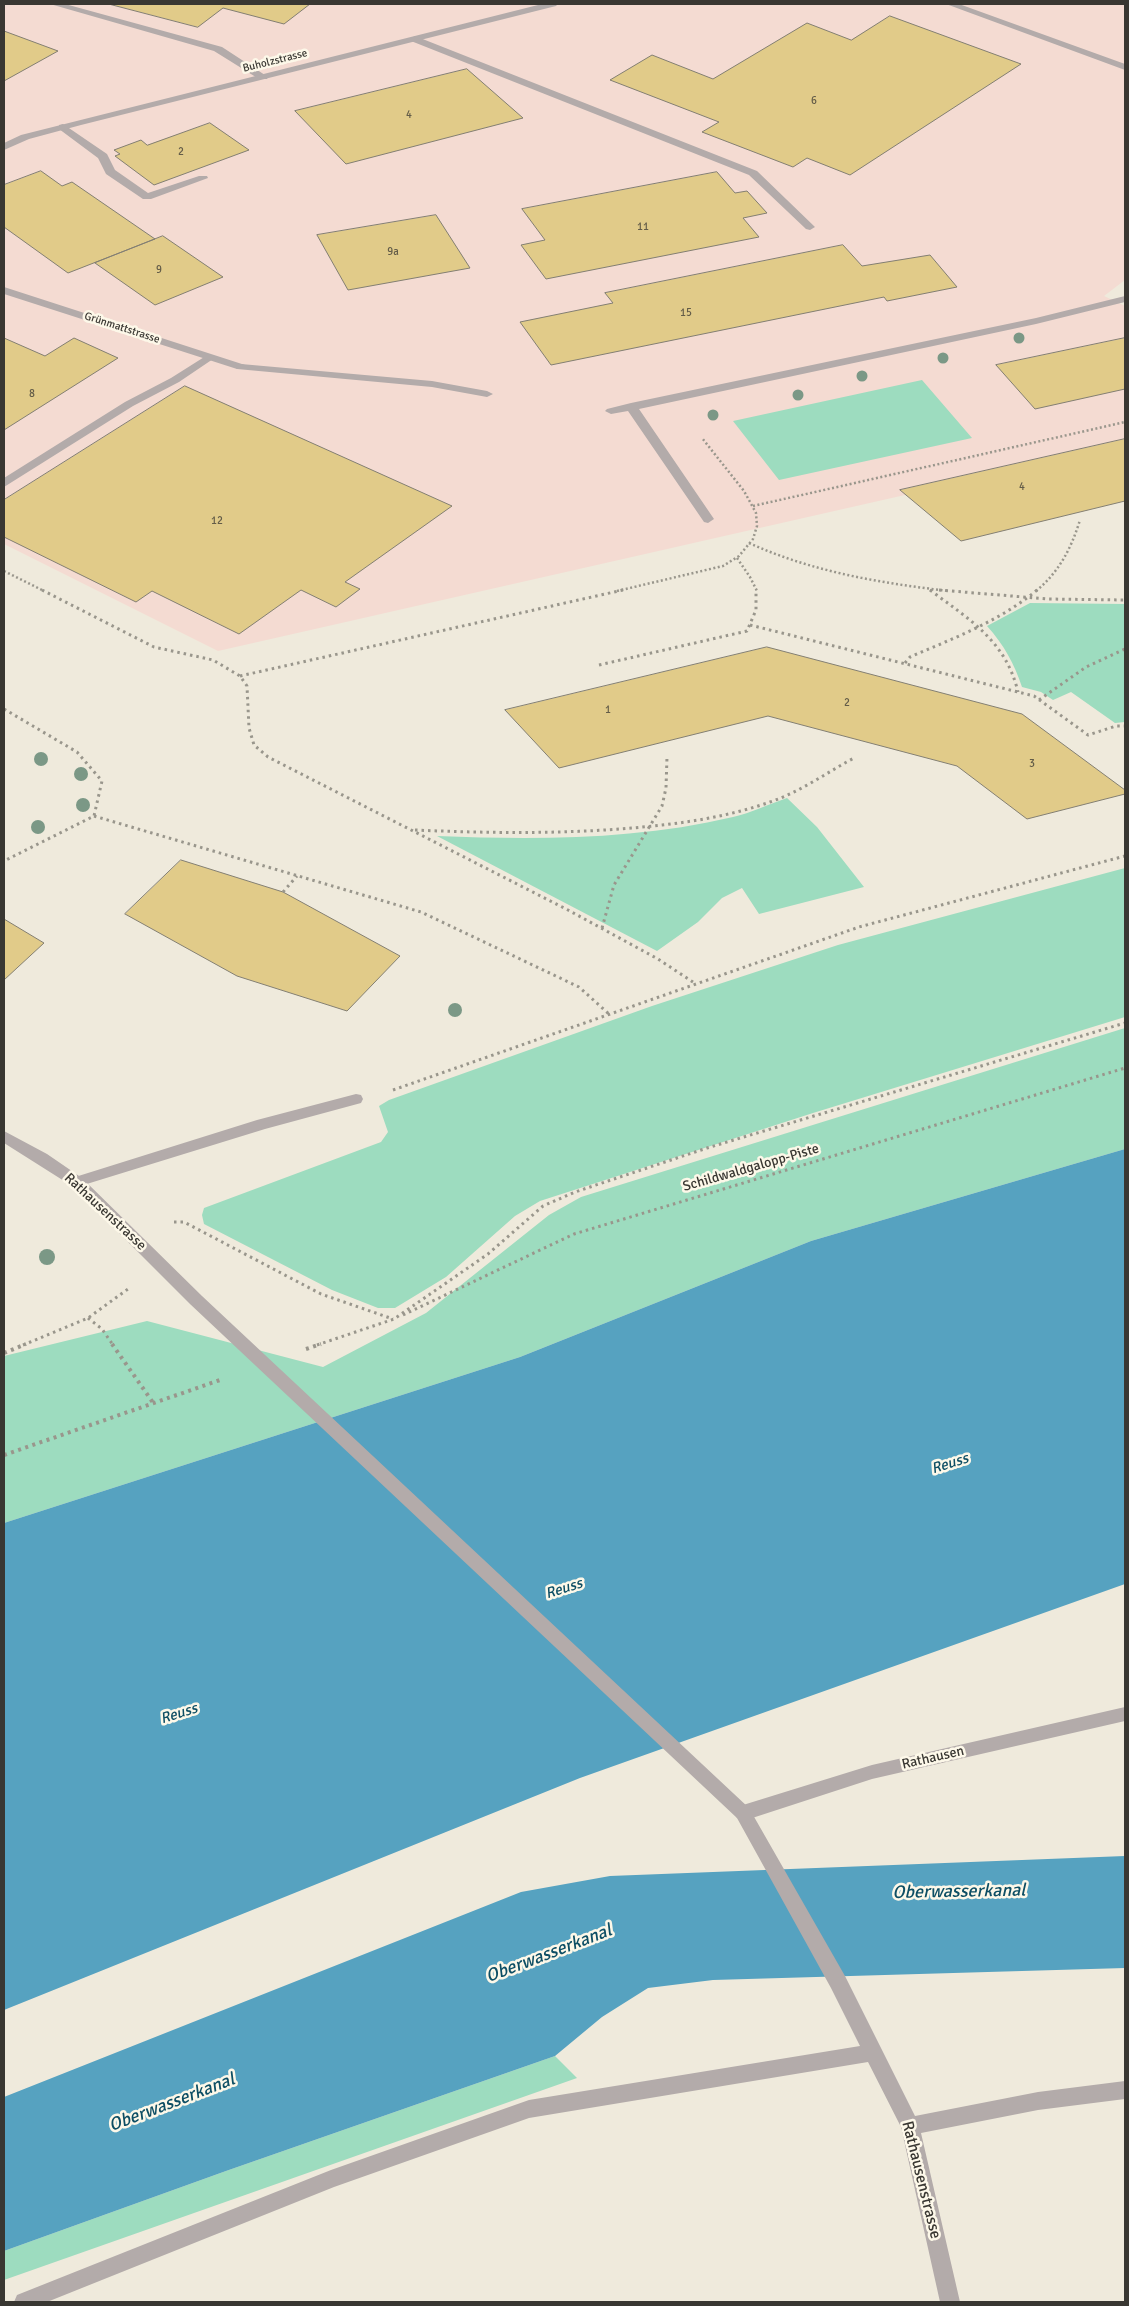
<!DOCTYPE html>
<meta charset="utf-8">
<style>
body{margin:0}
#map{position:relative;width:1129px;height:2306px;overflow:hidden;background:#efeadc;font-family:Signika,sans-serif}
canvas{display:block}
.frame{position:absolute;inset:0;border:5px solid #393732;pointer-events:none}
</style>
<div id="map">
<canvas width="1129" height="2306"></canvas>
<div class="frame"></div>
</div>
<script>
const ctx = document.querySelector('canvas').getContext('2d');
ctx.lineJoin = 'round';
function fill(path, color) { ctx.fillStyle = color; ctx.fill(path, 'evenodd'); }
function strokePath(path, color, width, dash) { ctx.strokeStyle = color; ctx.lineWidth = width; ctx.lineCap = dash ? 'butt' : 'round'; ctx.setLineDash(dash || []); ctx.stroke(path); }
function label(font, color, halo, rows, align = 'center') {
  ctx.font = font + ' Signika,sans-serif'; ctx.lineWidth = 5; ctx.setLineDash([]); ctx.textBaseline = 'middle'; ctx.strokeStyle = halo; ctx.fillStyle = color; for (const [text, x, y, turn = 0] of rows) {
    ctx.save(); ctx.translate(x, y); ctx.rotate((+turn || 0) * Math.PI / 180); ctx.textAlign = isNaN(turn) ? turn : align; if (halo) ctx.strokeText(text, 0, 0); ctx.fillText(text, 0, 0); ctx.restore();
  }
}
const industrial = new Path2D(`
 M4,4H1125V280L1104,296L1125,306V445L218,651L4,544Z`);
const green = new Path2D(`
 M922,380L972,438L779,480L733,421Z
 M1030,603L1125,604V722L1115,723L1071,692L1053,700L1041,692L1022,687C1014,663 1004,645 987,626Z
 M787,798L817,827L864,887L759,914L742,888L722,898L698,922L657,951L437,836C535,840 636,840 733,817C751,813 769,804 787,798Z
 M1125,868V1017L813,1113L540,1201L515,1216L446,1277L395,1308H378L332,1290L204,1224L202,1215L204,1208L381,1142L388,1132L379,1106L389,1100L652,1006L838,945Z
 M1125,1028V1149L811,1241L520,1357L4,1523V1356L147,1321L323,1367L426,1313L549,1215L581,1197Z
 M555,2056L577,2078L4,2280V2251L226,2171Z`);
const water = new Path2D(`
 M1125,1149V1584L580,1778L4,2010V1523L520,1357L811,1241Z
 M1125,1856V1968L713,1980L648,1988L602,2017L555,2056L226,2171L4,2251V2097L521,1892L610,1876Z`);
const building = new Path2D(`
 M109,4H310L284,24L223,8L198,27Z
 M890,16L1021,64L850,175L807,158L793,167L702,132L719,122L610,80L652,55L713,79L807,23L851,40Z
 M4,31L58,51L4,81Z
 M467,69L523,118L346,164L295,111Z
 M210,123L249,150L154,185L115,156L120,154L114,150L141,140L147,145Z
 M41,171L62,186L72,182L155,239L68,273L4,227V185Z
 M717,172L735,193L747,191L767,213L743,218L759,237L546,279L521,245L545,240L522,209Z
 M436,215L470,268L348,290L317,235Z
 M163,236L223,277L155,305L95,263Z
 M843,245L862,266L930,255L957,287L887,301L884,297L551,365L520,322L613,303L605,293Z
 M4,338L45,356L74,338L118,358L4,430Z
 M1125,338V389L1035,409L996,365Z
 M185,386L452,506L345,582L360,589L336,607L301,590L239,634L152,591L136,602L4,537V500Z
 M1125,439V501L961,541L900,490Z
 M767,647L1022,714L1125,790V794L1027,819L957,766L768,716L559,768L505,710Z
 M181,860L283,892L400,956L347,1011L237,976L125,914Z
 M4,919L44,943L4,980Z`);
const pathFar2 = new Path2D(`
 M753,506L1125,422
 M749,543C813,572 880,583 949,591
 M737,558L750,577L757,591
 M4,571L44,591
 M930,590L932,591
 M617,591L723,566L739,556L753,539L757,526L756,513L744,491L702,438
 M1036,591C1059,572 1071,549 1080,520`);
const pathFar1 = new Path2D(`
 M42,590L154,647L213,660L240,676L247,686L249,728L254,745L268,757L568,910L658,959L696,984
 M930,590C970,620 1006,641 1018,692
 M939,590L1048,599L1125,600
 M750,625L1034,696L1088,735L1116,726H1125
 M905,663L910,657C954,638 1000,621 1037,590
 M599,665L747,631L756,610V590
 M240,676L623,590
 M1039,700L1086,667L1125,649
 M4,709L77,752L102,781L94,816L4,861
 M94,816L421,912L579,987L609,1014
 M415,830C484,833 552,834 620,829C671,825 722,819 770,802C800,792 826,773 854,758
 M283,892L297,876
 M602,928L614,885L662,806L666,788L667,757
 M393,1090L859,927L1125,856
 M174,1222H184L321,1294L393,1319
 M403,1315L574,1234L1125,1068
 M88,1318L102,1329L113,1345
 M23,1345L88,1318L128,1289
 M317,1345L394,1319L488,1254L543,1206L575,1192L707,1148L1125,1023`);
const path = new Path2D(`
 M112,1344L154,1404
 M306,1349L321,1344
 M4,1353L26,1344
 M4,1455L223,1379`);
const lane = new Path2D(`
 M50,4H65L222,47L268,77L267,79H259L214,51Z
 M946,4H959L1125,64V70Z
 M415,36L757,171L815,227L810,230L806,229L749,175L411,41L410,39Z
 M63,124L107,154L115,170L148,193L199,176H207L208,178L151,199H143L106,174L98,158L59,129V125Z
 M1125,296V302L1036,324L639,409L714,519L708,523L704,522L628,411L611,414L605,411L607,409L631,403L1036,318Z
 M209,354L215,357L213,359L179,382L133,406L4,487V478L125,402L171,378Z
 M241,364L432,381L487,391L493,394L487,397L432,387L237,369L235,367Z
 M356,1094L361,1095L363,1099L361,1103L265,1129L77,1187L72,1186L69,1182L72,1178L257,1120Z
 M1125,1707V1721L872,1779L743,1821L737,1818L734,1813L737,1808L743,1805L872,1765Z`);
const street = new Path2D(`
 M542,4H558L556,6L81,125L29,139L4,150V143L21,135Z
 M4,287L245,365L247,367L245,369H237L4,294Z
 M4,1131L47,1154L82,1178L202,1296L749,1808L845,1976L915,2116L1038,2092L1125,2081V2099L1038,2110L921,2133L960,2302H940L901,2127L868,2062L529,2118L334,2187L47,2302H14L17,2295L331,2170L529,2100L860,2046L831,1988L737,1818L190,1304L72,1186L4,1143Z`);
const trees = [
 [1019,338,5.5],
 [943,358,5.5],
 [862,376,5.5],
 [798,395,5.5],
 [713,415,5.5],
 [41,759,7],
 [81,774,7],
 [83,805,7],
 [38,827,7],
 [455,1010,7],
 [47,1257,8]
];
const farStreetnames = [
 ["Buholzstrasse",275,61,-14],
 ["Grünmattstrasse",122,328,18]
];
const numberNames = [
 ["6",814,101],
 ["4",409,115],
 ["2",181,152],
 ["11",643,227],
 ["9a",393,252],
 ["9",159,270],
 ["15",686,313],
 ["8",32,394],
 ["4",1022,487],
 ["12",217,521],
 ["2",847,703],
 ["1",608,710],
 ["3",1032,764]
];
const streetNames = [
 ["Schildwaldgalopp-Piste",751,1168,-16],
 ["Rathausenstrasse",105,1212,43],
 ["Rathausen",933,1758,-13]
];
const waterNames = [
 ["Reuss",950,1464,-18],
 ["Reuss",564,1589,-18],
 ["Reuss",179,1714,-18]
];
const nearStreetnames = [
 ["Rathausenstrasse",921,2180,76]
];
const nearWaternames = [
 ["Oberwasserkanal",959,1892,-1],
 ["Oberwasserkanal",549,1954,-21],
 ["Oberwasserkanal",172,2103,-21]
];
fill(industrial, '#f4dbd2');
fill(green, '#9ddcbf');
fill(water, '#56a2c0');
fill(building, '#e1cb89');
strokePath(building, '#837f72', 1);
strokePath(pathFar2, '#99968c', 2.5, [2, 2.5]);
strokePath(pathFar1, '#99968c', 3, [2.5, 4]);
strokePath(path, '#99968c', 4, [3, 4.5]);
fill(lane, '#b3abaa');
fill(street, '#b3abaa');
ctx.fillStyle = '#7b9886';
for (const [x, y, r] of trees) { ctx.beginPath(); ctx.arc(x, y, r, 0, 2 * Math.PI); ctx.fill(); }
label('11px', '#393732', '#fdf8e9', farStreetnames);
label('11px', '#635c48', null, numberNames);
label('14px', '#393732', '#fdf8e9', streetNames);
label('italic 15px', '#0d4e64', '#fdf8e9', waterNames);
label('16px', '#393732', '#fdf8e9', nearStreetnames);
label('italic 18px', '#0d4e64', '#fdf8e9', nearWaternames);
</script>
